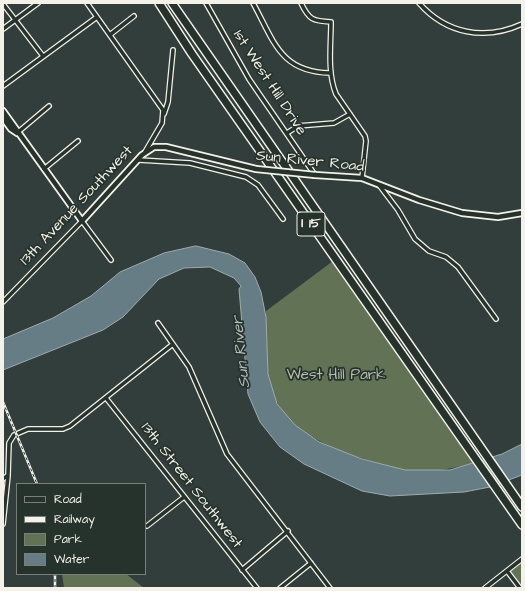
<!DOCTYPE html>
<style>
body{margin:0}
#map{position:relative;width:525px;height:591px;overflow:hidden;background:#313e3c;font-family:"Architects Daughter",sans-serif}
canvas{display:block}
.frame{position:absolute;inset:0;border:4px solid #f4f1e8;pointer-events:none}
.legend{position:absolute;left:16px;top:483px;width:130px;height:92px;box-sizing:border-box;background:#26332d;border:1px solid #787f78;margin:0;padding:5px 7px;list-style:none;font-size:12px;color:#f4f1e8}
.legend li{display:flex;align-items:center;gap:8px;height:20px}
.legend b{width:20px;border:1px solid #787f78}
</style>
<div id="map">
<canvas width="525" height="591"></canvas>
<div class="frame"></div>
<ul class="legend">
<li><b style="height:5px;background:#26332d"></b>Road</li>
<li><b style="height:5px;background:#f4f1e8"></b>Railway</li>
<li><b style="height:11px;background:#627254"></b>Park</li>
<li><b style="height:11px;background:#667d85"></b>Water</li>
</ul>
</div>
<script>
const ctx = document.querySelector('canvas').getContext('2d');
ctx.lineJoin = 'round';
function fill(path, color) { ctx.fillStyle = color; ctx.fill(path, 'evenodd'); }
function strokePath(path, color, width, dash) { ctx.strokeStyle = color; ctx.lineWidth = width; ctx.lineCap = dash ? 'butt' : 'round'; ctx.setLineDash(dash || []); ctx.stroke(path); }
function label(font, color, halo, rows, align = 'center') {
  ctx.font = font + ' "Architects Daughter",sans-serif'; ctx.lineWidth = 3.5; ctx.setLineDash([]); ctx.textBaseline = 'middle'; ctx.strokeStyle = halo; ctx.fillStyle = color; for (const [text, x, y, turn = 0] of rows) {
    ctx.save(); ctx.translate(x, y); ctx.rotate((+turn || 0) * Math.PI / 180); ctx.textAlign = isNaN(turn) ? turn : align; if (halo) ctx.strokeText(text, 0, 0); ctx.fillText(text, 0, 0); ctx.restore();
  }
}
const green = new Path2D(`
 M333,261L474,463C452,469 429,473 405,470C398,470 390,466 382,464C348,455 294,437 277,403C263,377 265,340 266,311Z
 M522,559V588H520L507,571Z
 M62,574H126L144,588H64Z`);
const water = new Path2D(`
 M196,246L229,254L245,263L255,277L261,292L266,317L268,374L277,404L295,425L319,442L362,459L405,470H450L502,454L522,444V475L490,487L464,492L390,496L362,491L304,464L280,447L260,422L248,394L239,289L241,286L234,278L210,267L184,268L159,279L123,317L103,330L3,370V339L53,318L91,296L120,272L164,253Z`);
const minor = new Path2D(`
 M87,3L163,110L162,123L145,152
 M206,3L249,79L315,175
 M253,3C274,41 280,72 330,73
 M301,3C309,20 313,21 331,22C331,45 327,72 336,94L365,136L366,141L362,178
 M419,3C446,34 485,41 522,24
 M3,4L43,56
 M3,29L38,3
 M111,34L134,16
 M3,86L97,17
 M164,114L168,102L173,50
 M17,133L49,106
 M287,133L298,126L334,123L350,114
 M139,160L190,163L246,177L258,185L283,219
 M44,169L78,141
 M379,185L398,210L415,239L429,251L446,257L458,267L496,319
 M3,302L82,221L111,260
 M158,323L189,367L227,454L330,588
 M106,398L257,588
 M3,479L8,475L9,443L14,435L28,429H63L70,426L173,344
 M3,524L8,476
 M147,526L184,497
 M242,570L288,531
 M507,571L520,588
 M280,588L311,563
 M485,588L522,559`);
const tertiary = new Path2D(`
 M3,111L82,221L142,155L154,147H166L256,169
 M3,118L11,129L17,133
 M315,175L362,178L419,200L462,213L498,217L522,213`);
const motorway = new Path2D(`
 M159,3L192,54L522,525
 M172,3L522,507`);
const rail = new Path2D(`
 M3,402L37,484
 M55,588V574`);
const tertiaryBridge = new Path2D(`
 M256,169L315,175`);
const shields = [
 [311,224,28]
];
const shieldNames = [
 ["I 15",311,224]
];
const streetNames = [
 ["1st West Hill Drive",269,83,57],
 ["Sun River Road",310,162,6],
 ["13th Avenue Southwest",77,206,-47],
 ["13th Street Southwest",191,486,52]
];
const parkNames = [
 ["West Hill Park",336,376]
];
const waterNames = [
 ["Sun River",242,352,-96]
];
fill(green, '#627254');
fill(water, '#667d85');
strokePath(water, '#9fabad', 1);
strokePath(minor, '#f4f1e8', 6);
strokePath(tertiary, '#f4f1e8', 8);
strokePath(motorway, '#f4f1e8', 10);
strokePath(minor, '#26332d', 3.5);
strokePath(tertiary, '#26332d', 4.5);
strokePath(motorway, '#26332d', 7);
strokePath(rail, '#f4f1e8', 2.5);
strokePath(rail, '#26332d', 1, [3]);
strokePath(tertiaryBridge, '#f4f1e8', 8, []);
strokePath(tertiaryBridge, '#26332d', 4.5);
for (const [x, y, w] of shields) { const box = new Path2D(); box.roundRect(x - w / 2, y - 12, w, 24, 3); ctx.fillStyle = '#26332d'; ctx.fill(box); strokePath(box, '#f4f1e8', 1); }
label('bold 14px', '#f4f1e8', null, shieldNames);
label('15px', '#f4f1e8', '#26332d', streetNames);
label('15px', '#babead', '#26332d', parkNames);
label('italic 16px', '#b4bdbb', '#26332d', waterNames);
</script>
